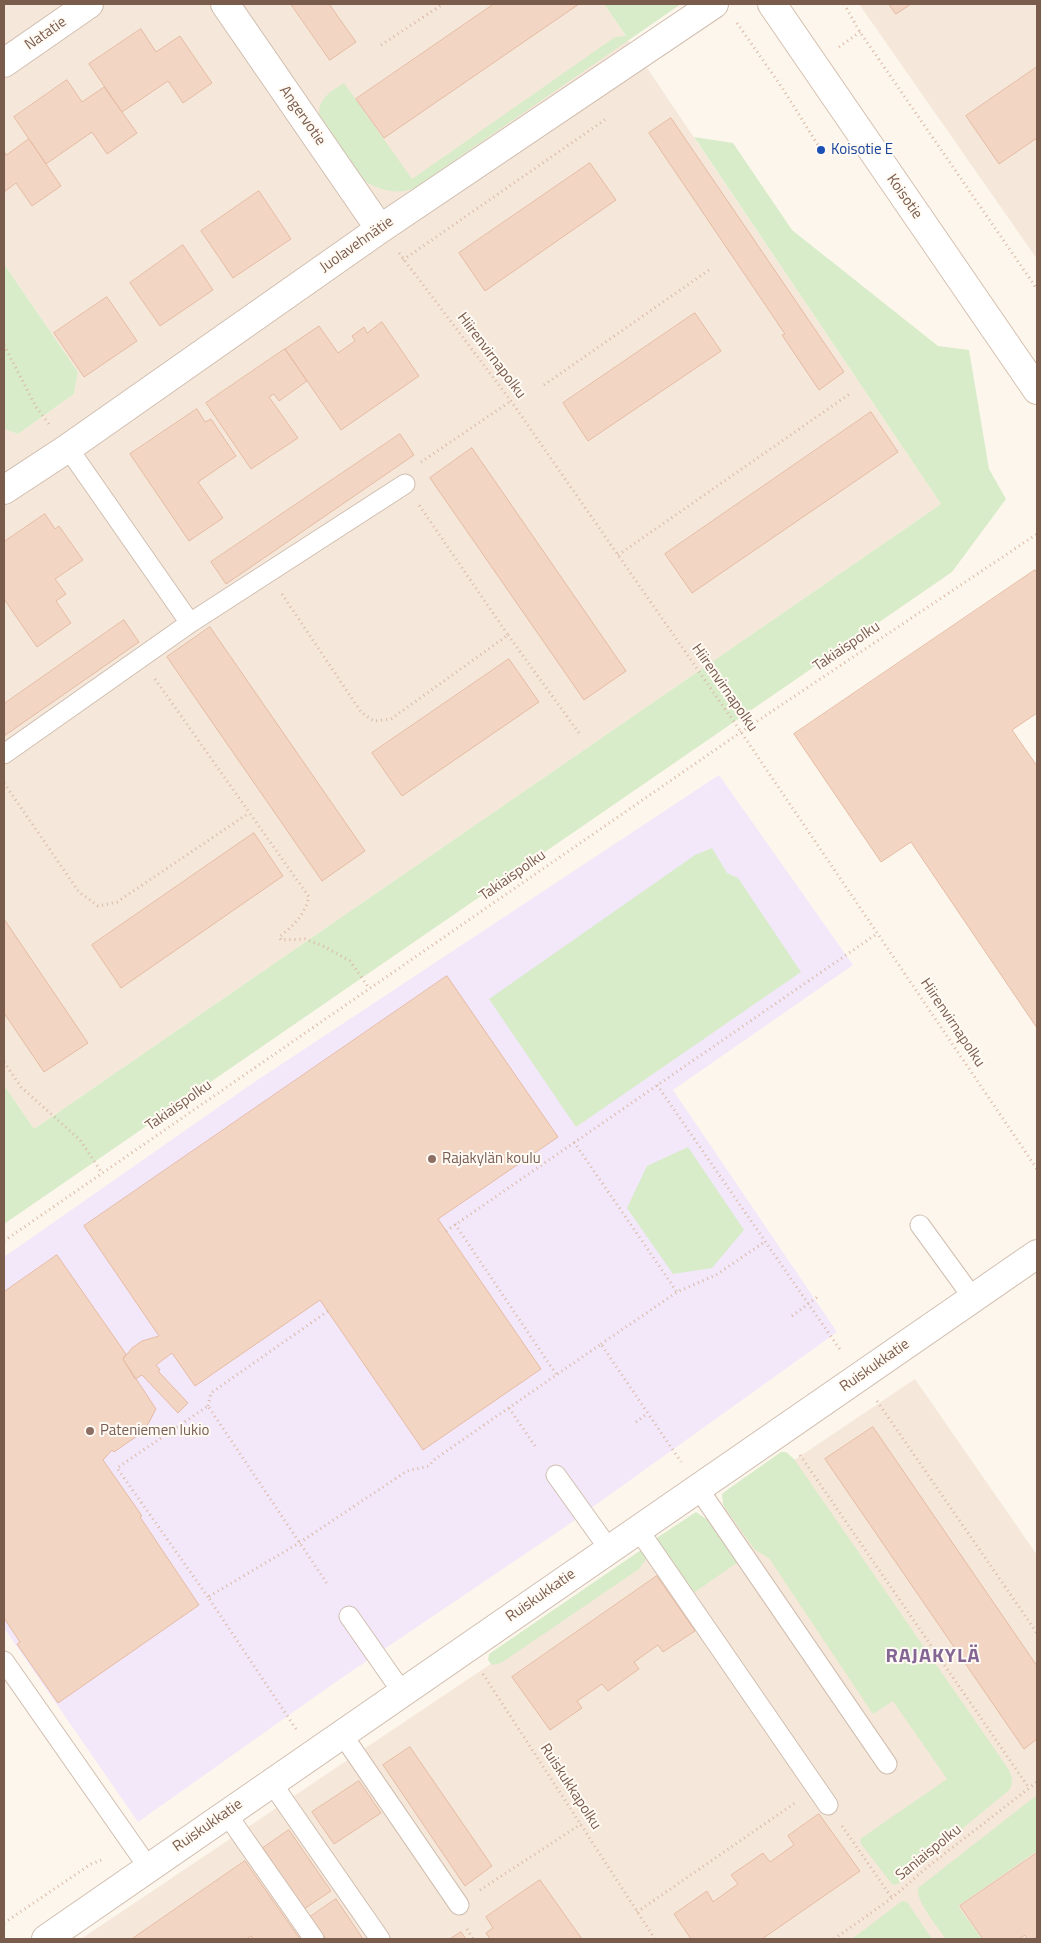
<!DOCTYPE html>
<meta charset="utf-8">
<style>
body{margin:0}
#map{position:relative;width:1041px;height:1943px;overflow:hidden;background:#fdf6ec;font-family:"Titillium Web",sans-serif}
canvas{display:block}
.frame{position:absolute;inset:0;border:5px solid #7a5c4d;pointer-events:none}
</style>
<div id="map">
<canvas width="1041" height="1943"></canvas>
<div class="frame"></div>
</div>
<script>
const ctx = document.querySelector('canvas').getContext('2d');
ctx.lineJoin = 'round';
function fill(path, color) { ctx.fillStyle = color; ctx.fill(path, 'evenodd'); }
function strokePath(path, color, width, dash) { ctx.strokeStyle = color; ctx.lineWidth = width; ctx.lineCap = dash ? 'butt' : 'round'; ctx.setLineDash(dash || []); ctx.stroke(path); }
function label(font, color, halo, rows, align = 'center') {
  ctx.font = font + ' "Titillium Web",sans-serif'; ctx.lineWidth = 4; ctx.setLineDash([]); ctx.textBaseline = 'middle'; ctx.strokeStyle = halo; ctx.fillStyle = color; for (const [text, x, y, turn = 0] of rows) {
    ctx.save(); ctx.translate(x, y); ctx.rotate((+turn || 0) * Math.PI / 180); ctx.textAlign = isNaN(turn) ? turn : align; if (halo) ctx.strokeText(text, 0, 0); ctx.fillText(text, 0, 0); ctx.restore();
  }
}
const residential = new Path2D(`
 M4,4H604L941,504L34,1129L4,1085V429L18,434L74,394L78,372L4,264Z
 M859,4H1037V259Z
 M915,1379L1037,1555V1939H81Z`);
const education = new Path2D(`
 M719,775L853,965L673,1090L837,1332L562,1529L340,1679L138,1822L4,1628V1257L253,1083Z`);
const green = new Path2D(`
 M604,4H681L413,189C398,194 382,191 368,183C356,176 329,128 319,114C319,97 332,91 344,83L412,179L615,37L626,36Z
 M694,137L733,143L792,230L938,346L969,350L989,469L1006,499L952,572L4,1224V1085L34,1129L941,504Z
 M4,264L78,372L74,394L18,434L4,429Z
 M712,848L727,873L738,878L801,972L576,1127L489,999L695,855Z
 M688,1147L744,1230L712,1268L673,1274L627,1208L647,1166Z
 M781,1452H786L794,1459L1009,1770C1012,1777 1014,1783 1009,1790L910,1872L900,1883L895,1885L892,1884L861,1844L860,1839L947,1779L893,1701L873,1714L769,1558L755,1550L723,1505L722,1494L727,1490Z
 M696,1512L708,1520L738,1562L692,1594L655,1539Z
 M641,1550H644L647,1558L639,1569L501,1663L492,1665L488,1660L489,1654Z
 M1037,1795V1851L958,1906L982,1939H946C939,1929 915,1900 918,1888Z
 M902,1901L907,1902L932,1939H852Z`);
const building = new Path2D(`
 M291,4H329L356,42L330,60Z
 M494,4H579L384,138L356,99Z
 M889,4H911L896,14Z
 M141,29L156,52L180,36L212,83L183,103L168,81L122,112L89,64Z
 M1037,67V138L999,164L966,116Z
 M67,80L82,102L104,87L137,133L107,154L92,132L46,164L14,117Z
 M671,118L844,372L819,390L782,335L785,334L649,133Z
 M29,139L61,186L32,206L16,183L4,192V151L6,155Z
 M590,163L616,200L485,291L459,253Z
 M259,191L291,239L233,278L201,231Z
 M183,245L213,290L160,326L130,283Z
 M107,297L137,341L84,377L54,333Z
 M695,313L721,351L588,441L563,403Z
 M382,322L419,376L341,430L285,349L319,326L338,353L355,341L352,336L364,327L367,333Z
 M285,349L307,381L279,401L274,394L269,397L298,438L251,469L206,403Z
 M197,409L205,422L211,419L236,456L198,482L223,518L189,541L130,454Z
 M871,412L898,452L692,593L665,554Z
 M400,434L414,455L226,584L211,562Z
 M472,448L626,671L584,700L430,478Z
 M45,514L55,529L59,526L83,560L55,579L66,594L56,601L71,623L37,647L4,599V542Z
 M1035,570L1037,573V713L1012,730L1037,766V1028L911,842L881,862L794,734Z
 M124,620L139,642L4,736V704Z
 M210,627L365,851L322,881L167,657Z
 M509,659L539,702L402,796L372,753Z
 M254,833L283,876L121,988L92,945Z
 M4,919L88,1043L44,1072L4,1013Z
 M447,976L558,1137L438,1219L541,1369L423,1450L320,1300L195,1386L172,1353L156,1365L160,1370L158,1371L188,1403L178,1413L142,1375L135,1379L123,1359L132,1348L142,1341L159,1336L84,1226Z
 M57,1255L126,1354L123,1359L156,1409L148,1424L137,1436L114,1452L112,1450L103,1460L142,1516L140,1517L199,1605L58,1703L17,1644L20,1642L4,1618V1292Z
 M873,1427L1037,1666V1739L1024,1749L825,1459Z
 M657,1576L695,1631L663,1652L658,1645L634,1662L639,1669L608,1691L602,1684L577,1701L582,1708L550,1730L512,1677Z
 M410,1747L492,1866L465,1886L383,1765Z
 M359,1781L381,1813L334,1844L312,1812Z
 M819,1814L860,1871L762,1939H691L674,1914L707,1891L713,1902L738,1884L731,1875L763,1853L770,1862L794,1845L788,1836Z
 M289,1830L331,1891L304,1909L263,1848Z
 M1037,1853V1937L1033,1939H1027L1025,1935L1019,1939H983L960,1906Z
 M245,1861L300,1939H253L251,1936L246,1939H132Z
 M540,1880L582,1939H490L486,1933L493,1928L486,1917Z
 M336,1899L363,1939H326L310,1917Z
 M461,1932L466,1939H450Z`);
const path = new Path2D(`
 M844,4L860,32L1037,289
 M737,23L781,86L821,150
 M381,45L443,4
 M839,47L860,32
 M399,253L511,401L741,732L1037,1169
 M403,260L606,119
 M4,345L36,407L49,424
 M544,385L709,270
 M421,462L511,401
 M618,555L851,393
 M282,594L361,712L374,721L391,719L508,635L419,505
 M508,635L579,733
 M155,679L309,897C304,916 294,925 279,937L281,940L305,939L325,947L350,961L369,988
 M4,783L79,892L98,906L117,902L249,813
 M4,1062L21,1087L80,1140L102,1173
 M657,1085L841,1351
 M574,1142L677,1292
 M455,1224L556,1374
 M446,1231L878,933
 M4,1241L741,732L1037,534
 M792,1316L820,1295
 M601,1344L677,1292L716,1275L766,1241
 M877,1401L1037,1633
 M208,1406L211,1393L328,1311
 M509,1408L535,1446
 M636,1422L648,1413
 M800,1455L1029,1788
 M208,1597L117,1468L208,1406L328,1585
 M483,1674L655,1939
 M296,1729L208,1597L299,1543L407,1471L429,1466L435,1459L601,1344L681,1462
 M842,1826L892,1898
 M480,1890L581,1824
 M637,1912L795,1803
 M4,1923L91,1864L104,1859
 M467,1929L473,1939
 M834,1939L892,1898L925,1869L1037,1782`);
const lane = new Path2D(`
 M190,623L405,484
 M4,754L190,623L68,448
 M920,1225L973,1298
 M556,1475L609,1549
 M698,1488L887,1764
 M638,1529L828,1805
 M349,1616L402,1692
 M4,1661L148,1867
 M342,1734L459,1905
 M271,1782L380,1939
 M226,1813L314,1939`);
const street = new Path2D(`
 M225,4L380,229
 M4,63L89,4
 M4,490L68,448L380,229L714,4
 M46,1939L1037,1254`);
const secondary = new Path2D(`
 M772,4L1037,390`);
const markers = [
 [821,150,5,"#1a4fb4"],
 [432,1159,5,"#8d6e63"],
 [90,1431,5,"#8d6e63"]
];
const streetNames = [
 ["Natatie",46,34,-35],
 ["Angervotie",302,116,55],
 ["Koisotie",904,197,55],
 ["Juolavehnätie",357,245,-35],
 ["Hiirenvirnapolku",491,356,53],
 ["Takiaispolku",847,647,-34],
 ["Hiirenvirnapolku",724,688,55],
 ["Takiaispolku",513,876,-35],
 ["Hiirenvirnapolku",952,1023,56],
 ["Takiaispolku",179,1106,-35],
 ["Ruiskukkatie",875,1366,-35],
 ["Ruiskukkatie",541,1596,-35],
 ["Ruiskukkapolku",570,1787,57],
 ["Ruiskukkatie",208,1826,-35],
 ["Saniaispolku",929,1853,-39]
];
const transitNames = [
 ["Koisotie E",831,150]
];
const educationNames = [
 ["Rajakylän koulu",442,1159],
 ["Pateniemen lukio",100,1431]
];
const districtNames = [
 ["RAJAKYLÄ",933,1657]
];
fill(residential, '#f5e8da');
fill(education, '#f3e8fa');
fill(green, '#d8ecc9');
fill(building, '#f3d5c3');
strokePath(building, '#e6bba3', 1);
strokePath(lane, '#d1beb0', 21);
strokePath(street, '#d1beb0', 30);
strokePath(secondary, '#d6c0b0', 30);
strokePath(path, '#d9b8a5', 3, [1, 4]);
strokePath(lane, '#fff', 19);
strokePath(street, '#fff', 28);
strokePath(secondary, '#fff', 28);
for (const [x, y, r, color] of markers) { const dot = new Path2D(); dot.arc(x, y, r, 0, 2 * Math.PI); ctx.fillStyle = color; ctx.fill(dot); strokePath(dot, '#fffaf3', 2); }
label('15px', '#7a5c4d', '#fffaf3', streetNames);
label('15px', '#164399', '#fffaf3', transitNames, 'left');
label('15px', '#785e54', '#fffaf3', educationNames, 'left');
ctx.letterSpacing = '1px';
label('bold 20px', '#846695', '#fffaf3', districtNames);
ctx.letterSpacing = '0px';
</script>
